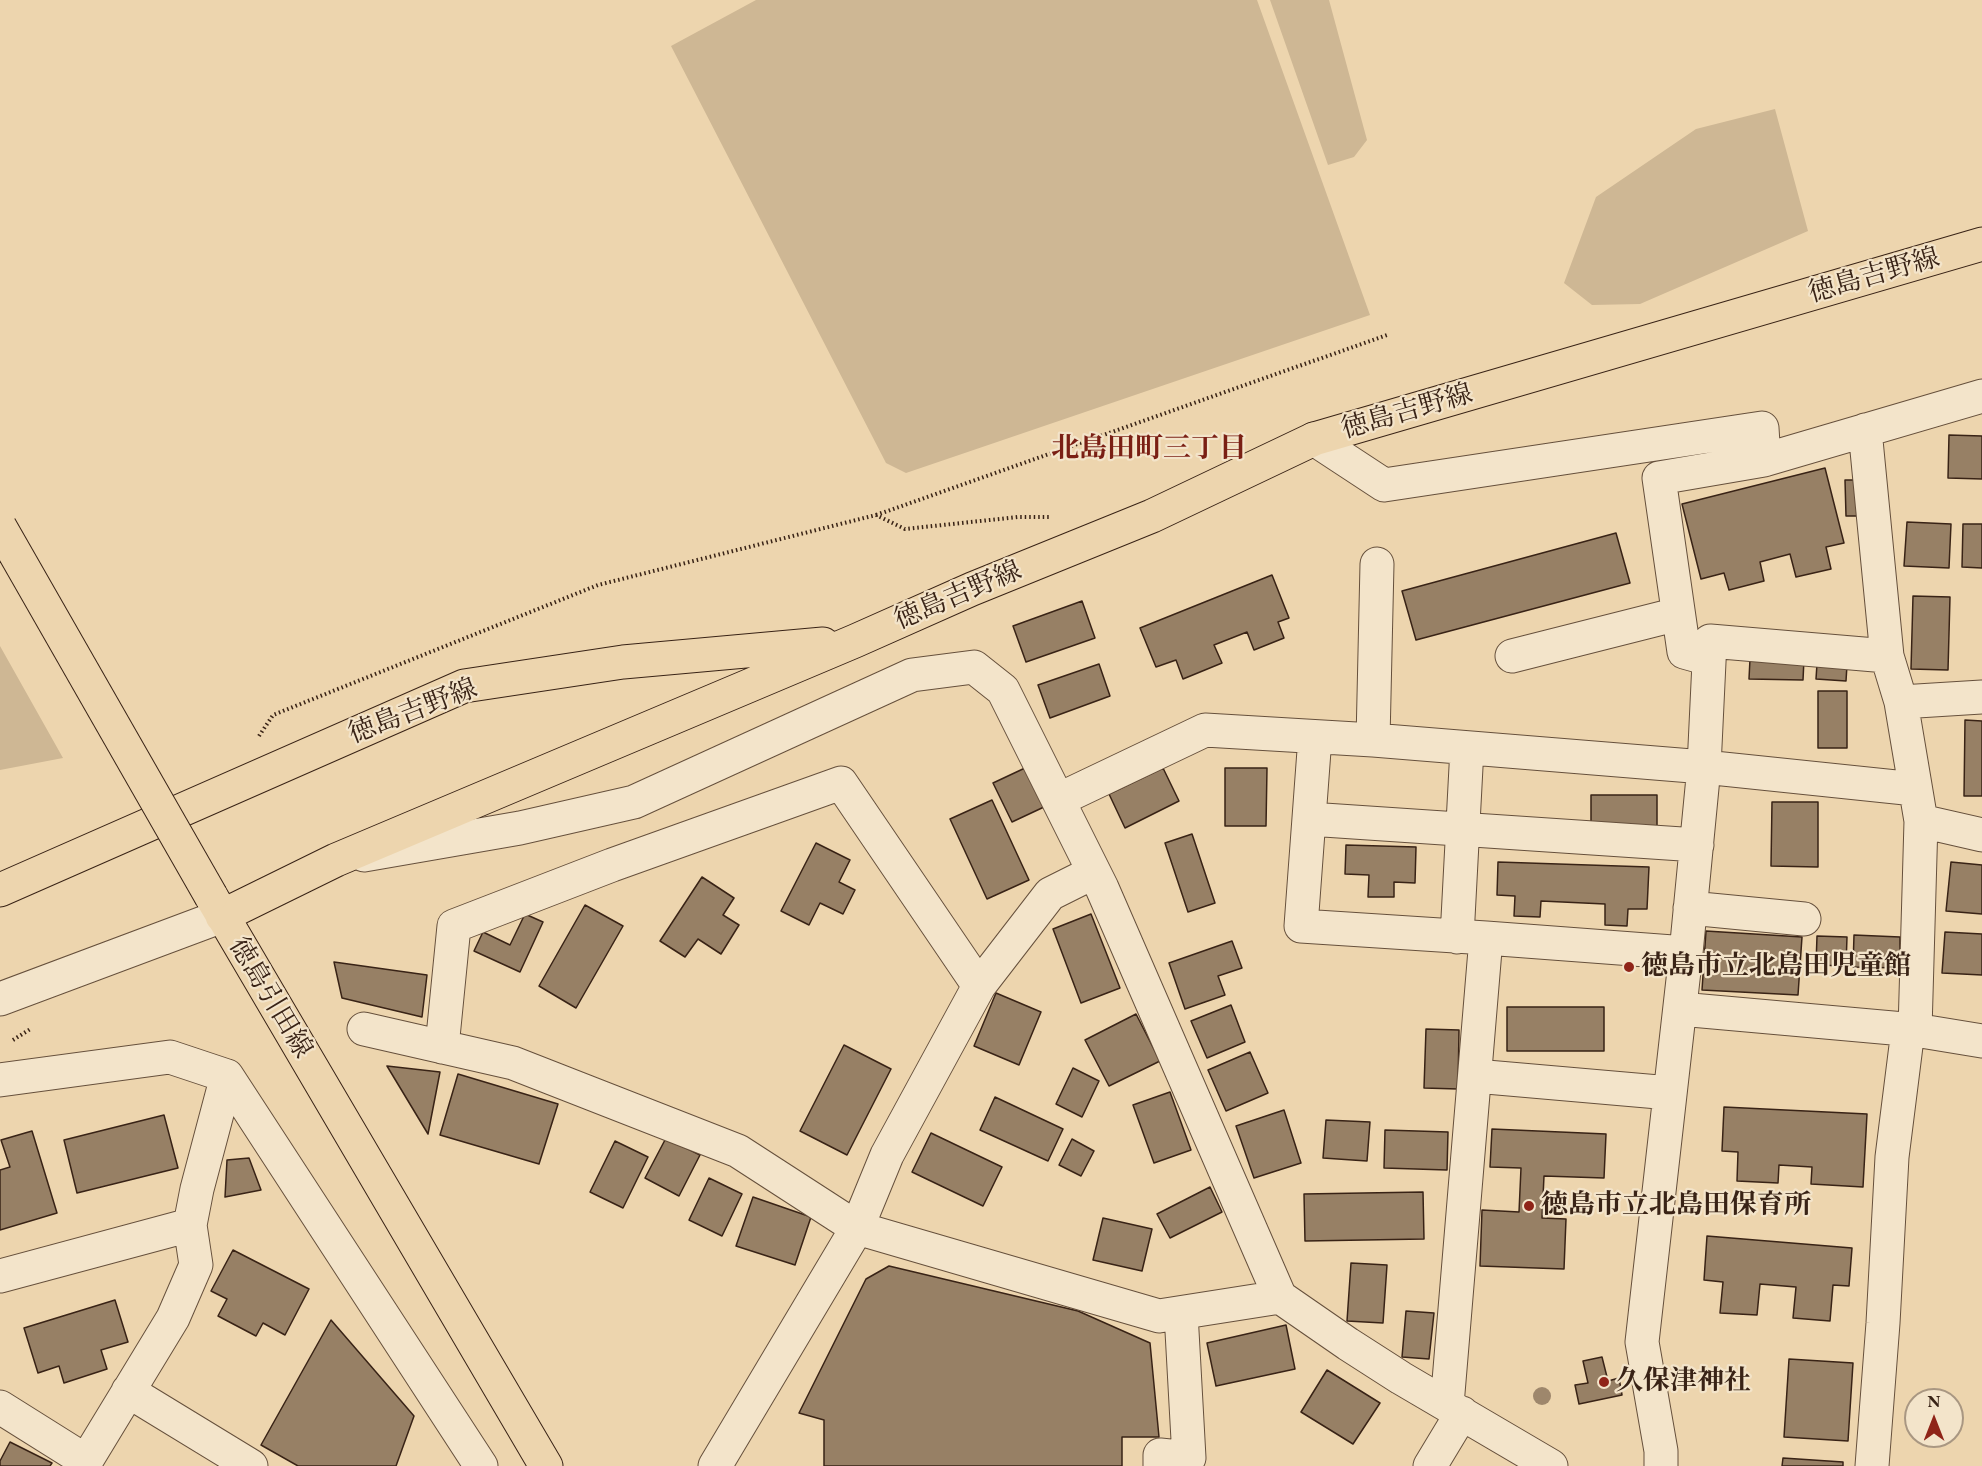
<!DOCTYPE html>
<meta charset="utf-8">
<style>
body{margin:0}
#map{position:relative;width:1982px;height:1466px;overflow:hidden;background:#edd5ae;font-family:"EB Garamond",serif}
canvas{display:block}
.north{position:absolute;left:1904px;top:1388px;width:60px;height:60px;box-sizing:border-box;background:#f3e4ca;border:2px solid #a99782;border-radius:50%;rotate:0deg;font-size:16px;font-weight:700;line-height:24px;text-align:center;color:#392316}
.north::after{content:'';display:block;margin:auto;width:21px;height:27px;background:#8f2418;clip-path:polygon(50% 0,100% 100%,50% 72%,0 100%)}
</style>
<div id="map">
<canvas width="1982" height="1466"></canvas>
<div class="north">N</div>
</div>
<script>
const ctx = document.querySelector('canvas').getContext('2d');
ctx.lineJoin = 'round';
function fill(path, color) { ctx.fillStyle = color; ctx.fill(path, 'evenodd'); }
function strokePath(path, color, width, dash) { ctx.strokeStyle = color; ctx.lineWidth = width; ctx.lineCap = dash ? 'butt' : 'round'; ctx.setLineDash(dash || []); ctx.stroke(path); }
function label(font, color, halo, rows, align = 'center') {
  ctx.font = font + ' "EB Garamond","Noto Serif JP",serif'; ctx.lineWidth = 4.5; ctx.setLineDash([]); ctx.textBaseline = 'middle'; ctx.strokeStyle = halo; ctx.fillStyle = color; for (const [text, x, y, turn = 0] of rows) {
    ctx.save(); ctx.translate(x, y); ctx.rotate((+turn || 0) * Math.PI / 180); ctx.textAlign = isNaN(turn) ? turn : align; if (halo) ctx.strokeText(text, 0, 0); ctx.fillText(text, 0, 0); ctx.restore();
  }
}
const green = new Path2D(`
 M756,0H1257L1370,315L906,473L886,463L671,46Z
 M1270,0H1329L1367,140L1354,157L1328,165Z
 M1775,109L1808,231L1640,304L1592,305L1564,283L1596,197L1696,129Z
 M0,646L63,758L0,770Z`);
const building = new Path2D(`
 M1949,435L1982,436V479L1948,478Z
 M1825,468L1844,543L1826,547L1831,569L1796,577L1790,554L1760,562L1764,581L1729,590L1724,573L1701,579L1682,504Z
 M1845,480H1860L1861,516H1846Z
 M1907,522L1951,524L1949,568L1904,566Z
 M1963,524H1982V568L1962,567Z
 M1616,533L1630,583L1416,640L1402,591Z
 M1272,575L1289,618L1278,622L1284,638L1254,650L1247,632L1214,645L1222,663L1183,679L1176,660L1156,667L1140,628Z
 M1913,596L1950,597L1948,670L1911,669Z
 M1082,601L1095,638L1026,662L1013,626Z
 M1750,659H1804L1803,680L1749,679Z
 M1099,664L1110,696L1050,718L1038,685Z
 M1817,664L1847,665L1846,681L1816,679Z
 M1818,691H1847V748H1818Z
 M1965,720L1982,721V796H1964Z
 M1025,768L1044,807L1012,822L993,783Z
 M1163,768L1179,801L1125,828L1109,794Z
 M1225,768H1267L1266,826H1225Z
 M1591,795H1657V826H1591Z
 M992,800L1029,880L987,899L950,819Z
 M1772,802H1818V867L1771,866Z
 M1192,834L1215,903L1188,912L1165,843Z
 M816,843L850,860L839,882L855,890L843,914L820,903L809,925L781,911Z
 M1346,845L1416,847L1415,883L1394,882V897H1368L1369,875L1345,874Z
 M1498,862L1649,867L1647,909H1628L1627,926L1605,925V904L1541,901L1540,917L1514,916L1515,896L1497,895Z
 M1951,862L1982,865V914L1946,911Z
 M702,877L734,898L723,915L739,925L721,954L698,939L685,957L660,941Z
 M585,905L623,926L576,1008L539,986Z
 M525,914L543,922L520,972L474,951L483,932L510,945Z
 M1091,914L1120,988L1081,1003L1053,929Z
 M1706,931L1802,937L1798,995L1702,990Z
 M1945,932L1982,934V975L1942,973Z
 M1854,935L1900,937V968L1853,967Z
 M1817,936L1847,937L1846,966L1816,965Z
 M1232,941L1242,968L1218,976L1225,995L1185,1009L1169,963Z
 M334,962L427,975L422,1017L342,998Z
 M996,993L1041,1012L1019,1065L974,1046Z
 M1231,1005L1245,1042L1207,1058L1191,1021Z
 M1507,1007H1604V1051H1507Z
 M1136,1014L1160,1061L1109,1086L1085,1040Z
 M1426,1029L1459,1030L1458,1089L1424,1088Z
 M844,1045L891,1069L847,1155L800,1131Z
 M1250,1052L1268,1093L1226,1111L1208,1070Z
 M387,1066L440,1072L428,1134Z
 M1073,1068L1099,1081L1082,1117L1056,1104Z
 M458,1074L558,1104L539,1164L440,1135Z
 M1170,1092L1191,1150L1154,1163L1133,1105Z
 M995,1097L1063,1129L1048,1161L980,1130Z
 M1724,1107L1867,1114L1863,1187L1811,1184L1812,1167L1779,1165L1778,1183L1737,1181L1738,1152L1722,1151Z
 M1284,1110L1301,1163L1254,1178L1236,1126Z
 M164,1115L178,1168L77,1193L64,1140Z
 M1326,1120L1370,1122L1367,1161L1323,1158Z
 M1492,1129L1606,1134L1604,1178L1544,1176L1542,1218L1566,1219L1564,1269L1480,1266L1482,1210L1519,1212L1521,1168L1490,1167Z
 M1385,1130L1448,1132L1447,1170L1384,1168Z
 M32,1131L57,1213L0,1230V1170L10,1167L1,1140Z
 M931,1133L1002,1167L983,1206L912,1172Z
 M666,1138L700,1155L679,1196L645,1178Z
 M1072,1139L1094,1151L1081,1176L1059,1165Z
 M615,1141L648,1157L623,1208L590,1192Z
 M249,1158L261,1190L225,1197L227,1160Z
 M709,1178L742,1194L722,1236L689,1220Z
 M1210,1187L1222,1212L1170,1238L1157,1214Z
 M1423,1192L1424,1239L1305,1241L1304,1194Z
 M753,1197L811,1217L795,1265L736,1246Z
 M1103,1218L1152,1229L1142,1271L1093,1260Z
 M1707,1236L1852,1248L1849,1286L1833,1285L1830,1321L1793,1318L1796,1287L1760,1284L1757,1315L1720,1313L1723,1282L1704,1280Z
 M233,1250L309,1289L285,1335L263,1323L256,1336L218,1316L227,1299L211,1291Z
 M1351,1263L1387,1265L1383,1323L1347,1321Z
 M889,1266L1078,1311L1150,1343L1159,1437H1122V1466H824V1420L799,1413L866,1279Z
 M115,1300L128,1342L101,1350L107,1369L64,1383L59,1366L38,1373L24,1328Z
 M1406,1311L1434,1313L1429,1359L1402,1357Z
 M331,1320L414,1416L396,1466H298L261,1445Z
 M1286,1325L1295,1369L1216,1386L1207,1343Z
 M1602,1357L1608,1381L1619,1378L1622,1395L1579,1404L1575,1385L1588,1383L1583,1361Z
 M1789,1359L1853,1363L1848,1441L1784,1437Z
 M1327,1370L1380,1403L1353,1444L1301,1412Z
 M10,1442L52,1463L50,1466H0V1461Z
 M1783,1458L1843,1462V1466H1782Z`);
const path = new Path2D(`
 M876,515L1387,335
 M259,736L273,715L598,585L876,515L905,529L1018,517H1049
 M13,1040L32,1028`);
const minor = new Path2D(`
 M1865,430L1887,656L1901,702L1921,821
 M1314,439L1384,485L1762,428L1764,460L1982,396
 M1512,656L1678,614
 M1709,659L1684,652L1659,478L1764,460
 M1901,702L1982,697
 M1315,737L1301,926L1486,938L1447,1405
 M1373,740L1377,564
 M1058,800L1205,730L1373,740L1704,767L1915,789
 M1309,819L1697,845
 M1982,835L1921,821L1915,1030L1982,1041
 M364,855L520,828L634,802L912,675L974,667L1003,690L1102,888L1280,1297L1348,1344L1401,1378L1551,1466
 M1690,908L1804,919
 M1457,937L1467,748
 M1486,938L1686,953
 M0,999L222,916
 M1680,1009L1915,1030
 M364,1029L513,1063L738,1151L857,1228L1159,1316L1280,1297
 M442,1047L454,926L612,865L841,783L979,986
 M1475,1076L1670,1093
 M0,1080L170,1057L227,1076L481,1466
 M0,1276L190,1225
 M128,1391L251,1466
 M0,1407L86,1461
 M83,1466L173,1318L196,1265L190,1225L197,1189L227,1076
 M715,1466L857,1228L887,1155L979,986L1050,894L1094,872
 M1160,1466V1455L1189,1458L1181,1313
 M1430,1466L1462,1413
 M1661,1466V1451L1642,1342L1686,953L1704,767L1710,641L1887,656
 M1872,1466L1883,1323L1892,1157L1908,1030`);
const major = new Path2D(`
 M0,890L464,686L623,662L823,644
 M211,896L546,1466
 M222,916L336,860L855,641L972,589L1152,516L1314,439L1982,244`);
const majorBridge = new Path2D(`
 M0,527L211,896`);
const trees = [
 [1542,1396]
];
const markers = [
 [1629,967,6,"#8f2418"],
 [1529,1206,6,"#8f2418"],
 [1604,1382,6,"#8f2418"]
];
const streetNames = [
 ["徳島吉野線",1874,276,-16],
 ["徳島吉野線",1407,412,-16],
 ["徳島吉野線",958,596,-23],
 ["徳島吉野線",413,712,-21],
 ["徳島引田線",270,998,59]
];
const poiNames = [
 ["徳島市立北島田児童館",1641,967],
 ["徳島市立北島田保育所",1541,1206],
 ["久保津神社",1616,1382]
];
const neighbourhoodNames = [
 ["北島田町三丁目",1149,449]
];
fill(green, '#ceb794');
fill(building, '#978065');
strokePath(building, '#392316', 1.5);
strokePath(minor, '#66503c', 35);
strokePath(major, '#392316', 35);
strokePath(path, '#392316', 4, [1.5, 3]);
strokePath(minor, '#f3e4ca', 33);
strokePath(major, '#edd5ae', 33);
strokePath(majorBridge, '#392316', 35, []);
strokePath(majorBridge, '#edd5ae', 33);
ctx.fillStyle = '#9e876c';
for (const [x, y] of trees) { ctx.beginPath(); ctx.arc(x, y, 9, 0, 2 * Math.PI); ctx.fill(); }
for (const [x, y, r, color] of markers) { const dot = new Path2D(); dot.arc(x, y, r, 0, 2 * Math.PI); ctx.fillStyle = color; ctx.fill(dot); strokePath(dot, '#f3e4ca', 2); }
label('27px', '#392316', '#f3e4ca', streetNames);
label('bold 27px', '#392316', '#f3e4ca', poiNames, 'left');
label('bold 28px', '#7a1f14', '#f3e4ca', neighbourhoodNames);
</script>
